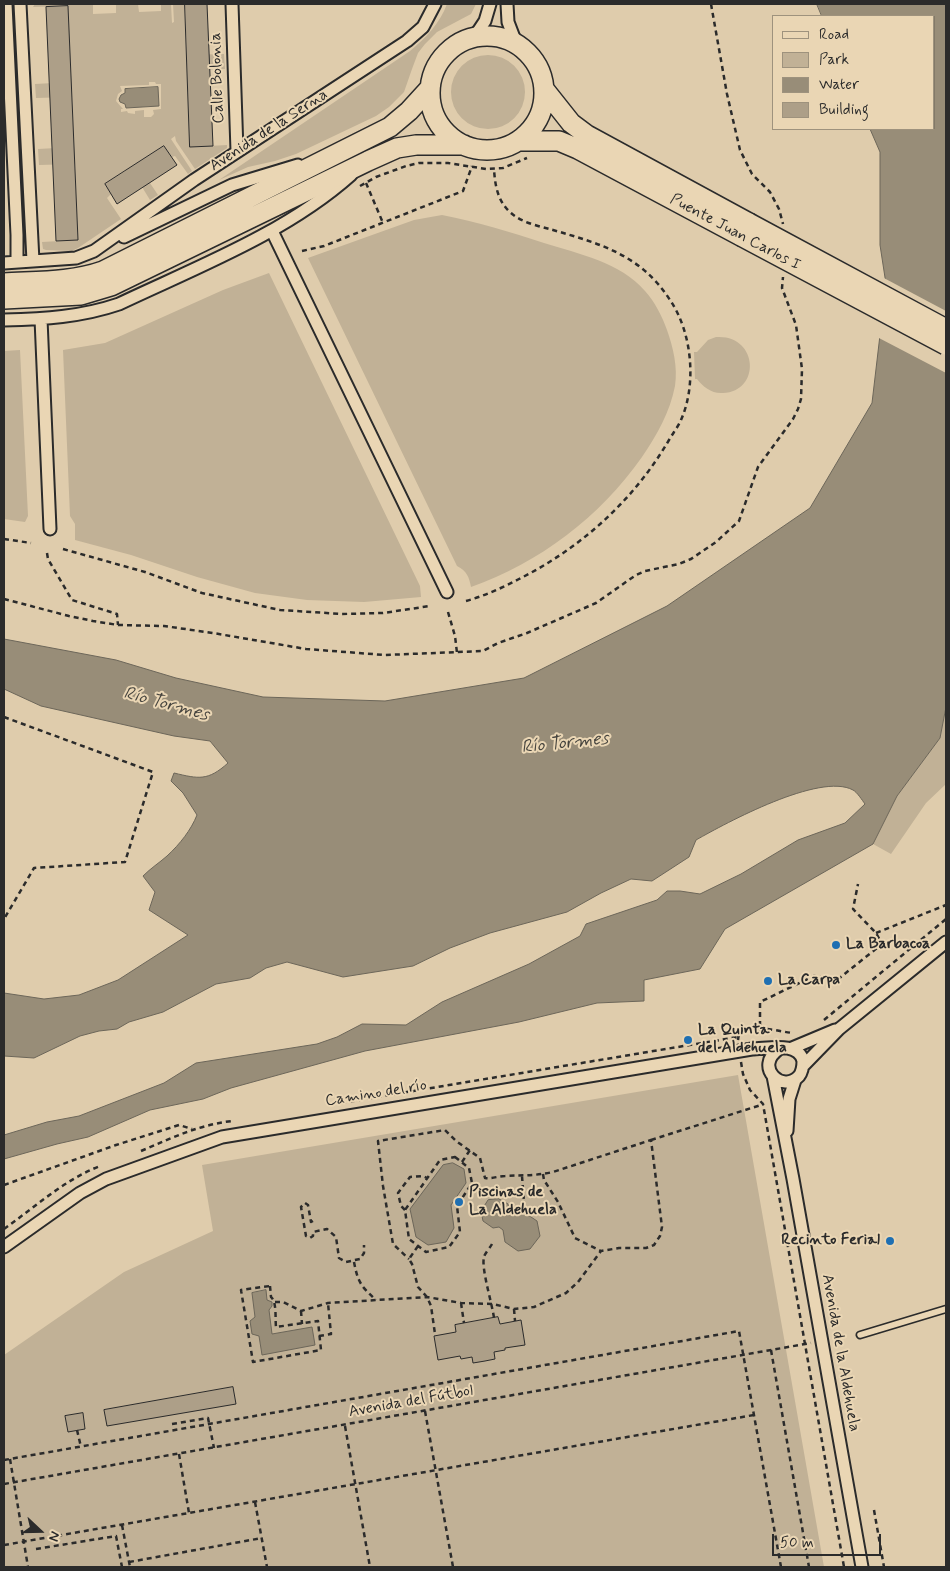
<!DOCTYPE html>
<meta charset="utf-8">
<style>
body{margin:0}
#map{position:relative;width:950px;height:1571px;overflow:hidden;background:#dfccac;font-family:Mynerve,sans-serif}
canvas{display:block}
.frame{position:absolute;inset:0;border:5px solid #2b2b2b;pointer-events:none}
.legend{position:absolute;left:772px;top:15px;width:162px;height:115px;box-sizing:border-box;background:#ead6b4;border:1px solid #9e927d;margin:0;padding:6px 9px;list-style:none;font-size:15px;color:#2b2b2b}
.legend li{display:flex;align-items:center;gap:10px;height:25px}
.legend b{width:25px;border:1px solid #9e927d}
.north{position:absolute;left:15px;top:1506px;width:50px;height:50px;-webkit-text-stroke:4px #ead6b4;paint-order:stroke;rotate:111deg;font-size:14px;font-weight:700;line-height:20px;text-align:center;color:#2b2b2b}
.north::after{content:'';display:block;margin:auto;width:18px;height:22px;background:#2b2b2b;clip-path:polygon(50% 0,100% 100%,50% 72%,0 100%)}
.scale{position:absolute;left:772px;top:1534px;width:109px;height:22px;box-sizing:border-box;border:2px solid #2b2b2b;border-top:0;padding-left:6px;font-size:15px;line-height:18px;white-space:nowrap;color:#2b2b2b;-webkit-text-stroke:4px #ead6b4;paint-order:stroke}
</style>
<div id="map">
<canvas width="950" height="1571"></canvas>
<div class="frame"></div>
<ul class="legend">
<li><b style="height:6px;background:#ead6b4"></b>Road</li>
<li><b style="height:14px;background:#c1b196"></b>Park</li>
<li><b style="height:14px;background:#988d78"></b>Water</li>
<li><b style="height:14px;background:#ad9f88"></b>Building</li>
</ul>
<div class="north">N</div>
<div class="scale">50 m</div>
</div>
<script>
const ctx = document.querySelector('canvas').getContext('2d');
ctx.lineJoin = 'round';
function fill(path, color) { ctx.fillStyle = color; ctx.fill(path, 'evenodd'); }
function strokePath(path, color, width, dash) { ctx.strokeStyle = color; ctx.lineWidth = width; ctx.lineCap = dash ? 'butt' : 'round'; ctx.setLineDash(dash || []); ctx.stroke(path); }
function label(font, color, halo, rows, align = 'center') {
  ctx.font = font + ' Mynerve,sans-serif'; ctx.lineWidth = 4; ctx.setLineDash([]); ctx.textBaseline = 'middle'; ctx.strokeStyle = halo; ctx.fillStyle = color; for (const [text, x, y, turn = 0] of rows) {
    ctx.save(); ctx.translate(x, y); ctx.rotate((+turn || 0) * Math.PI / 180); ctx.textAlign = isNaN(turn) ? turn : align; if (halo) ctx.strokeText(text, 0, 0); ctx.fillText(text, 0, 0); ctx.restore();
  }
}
const green = new Path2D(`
 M35,4H93V14L116,13V4H138L139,12L161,11V4H171L172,23L174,22L173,4H185L187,55L224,54L225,69L188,70L191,147L227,145V148L195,169L176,141L175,136L171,139L192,171L188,174L175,156L172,157L164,146L143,160L144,174L158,195L150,200L139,182L126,170L105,184L111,194L107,198L121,219L78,248L72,251L46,250L43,249L42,242L78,240L75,164L39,165L38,149L74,147L72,97L36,98L35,84L71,82L68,6L33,7ZM149,82H155L156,84H161V109L153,110L154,114L151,117H144V110L135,111V114L128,113L127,111L121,112V109H123L116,101L118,94L122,91L120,86L149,85Z
 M447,4H476L471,14L437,32L425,44L418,53L412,69L404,92L389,107L376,116L296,154L275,161L248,167L219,180L410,51C426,38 440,23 447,4Z
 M451 92a37 37 0 1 1 74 0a37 37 0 1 1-74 0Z
 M442,215C477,222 511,232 544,243C579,254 620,262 645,291C655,302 662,316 667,330C673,347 678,367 675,386C670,412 657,435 642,457C600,517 539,563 471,587C469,577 467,571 457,566L308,258L414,220Z
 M269,273L420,586L421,597L364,602L307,600L255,593L197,577L131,555L75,540V524L70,516L63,350L105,343L223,290Z
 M716,337C758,334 762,391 723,393C712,394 703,387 697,379H695L694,352H697L708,340Z
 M20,350L28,516L25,522L4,519V351Z
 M946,707V784L926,803L891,854L873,844L897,796L940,738Z
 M738,1075L824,1567H4V1355L124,1272L213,1231L202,1165Z`);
const water = new Path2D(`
 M817,4H946V707L940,738L897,796L873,844L725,929L700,969L644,980V1001L597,1003L519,1022L365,1051L231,1088L203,1099L150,1110L88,1137L57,1144L4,1159V1135L47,1122L79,1116L164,1083L196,1063L317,1044L337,1037L362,1024L406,1025L442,1002L529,964L580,936L586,924L657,900L667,891H680L700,894L741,874L798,840L845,823L865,804C862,800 857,792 853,790C820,772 726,823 696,840L689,857L652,881L631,879L601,893L567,912L490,933L450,948L413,966L343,977L287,962L266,968L250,978L216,984L163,1012L129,1022L117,1029L99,1031L80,1036L34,1058L4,1056V993L44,999L79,995L118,980L188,935L149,910L155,892L143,876C151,868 159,863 167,856C180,844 191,830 197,815L183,793L171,781L174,773C199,779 208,781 228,763L210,741L174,736L41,706L4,689V639L116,660L176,678L263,697L385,701L524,678L667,606L810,508L872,403L886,284L880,245V152L870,129H934V16H822Z
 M158,87L159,106L126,108L125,104L120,102L119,99L121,95L125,93V89Z
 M453,1163L464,1169L466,1183L451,1205L454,1228L446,1242L428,1245L416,1237L410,1209L443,1165Z
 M499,1199L508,1204L510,1212L515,1215L525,1213L537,1221L540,1236L530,1249L518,1251L505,1242L503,1230L499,1227L493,1228L483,1221L481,1211L488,1200Z
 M266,1290L267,1300L272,1302V1306L269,1310L272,1334L312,1327L315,1345L262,1355L259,1336L252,1334L250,1321L255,1317L252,1293Z`);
const pier = new Path2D(`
 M882,277L946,311V373L877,337L883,284Z`);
const building = new Path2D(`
 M185,4H207L213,146L190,147Z
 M68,6L78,240L56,241L46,7Z
 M164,146L177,165L117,204L105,184Z
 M498,1317L500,1324L521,1320L525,1345L505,1348V1350L494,1352L495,1359L485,1361L473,1363L472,1357L461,1359L460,1356L438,1360L434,1336L456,1332L455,1325Z
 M233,1387L236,1404L107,1426L104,1410Z
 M83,1413L85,1429L68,1432L65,1416Z`);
const path = new Path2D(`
 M711,4L727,94L740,150L752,174L770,192L779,209L783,224
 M366,183L383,223
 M360,186L376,177L406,166L419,163H448L486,169L503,168L527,158
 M302,251L324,246L463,191L472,166
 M4,539L31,543
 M63,549L145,572L202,593L280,610L342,614L383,613L430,606
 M47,553L48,559L72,600L117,614L118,625
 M4,599L69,616L93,621L118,625L164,626L213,633L306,649L385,655L483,651L498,643L527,633L596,603L636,575L645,571L679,564L691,559L716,542L739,521L758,467L793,419L798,409L801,399L802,369L796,325L782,288L783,277
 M466,601C484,596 502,588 519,579C581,548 634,500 669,440C673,433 678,427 681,420C697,384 692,332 670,300C641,255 601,244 553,230C539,226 522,223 511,213C498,202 495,186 494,169
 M448,612L455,636L457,653
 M4,717L153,772L125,862L34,868L4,919
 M876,933L946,905
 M824,1020L946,919
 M760,1035V1002L814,976L837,980L882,944L876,933L853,909L858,884
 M738,1040L739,1033C756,1024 775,1031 793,1033
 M741,1062L743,1074L750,1090L763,1104L844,1567
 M341,1103L738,1037
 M651,1140L764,1104
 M141,1151C172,1138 198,1125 232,1121
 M455,1157L469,1168L472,1183L457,1206L460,1232L449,1247L426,1252L409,1239L405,1210L440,1160Z
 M462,1162L470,1150
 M543,1174L544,1180L558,1202L575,1238L601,1251
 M522,1176L524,1202
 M4,1185L116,1145L179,1125L192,1129
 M405,1210L401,1206L398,1193L410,1177L423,1176L427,1178
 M313,1221L311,1222L308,1205L305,1203L301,1207L306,1236L310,1238L313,1236V1232L327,1229L336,1237L339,1258L346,1262L360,1259L364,1253V1245
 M4,1229C35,1207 64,1180 100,1166
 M492,1244C490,1248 485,1253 484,1257C481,1268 492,1303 494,1318
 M418,1246L409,1259L412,1264L418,1287L427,1297L431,1306L435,1334
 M354,1262C358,1283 361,1286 376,1300
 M270,1286L271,1297C277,1302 275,1318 276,1327L318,1321L321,1350L253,1362L241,1290Z
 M275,1302H283L301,1311L328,1303L427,1297L461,1303L493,1304L514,1309L534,1307L566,1293L578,1282L601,1251L619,1248H646L654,1245L660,1236L662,1227L651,1140L553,1172C535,1176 523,1175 505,1176C498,1176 492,1179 485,1178L480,1158L456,1141L445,1130L378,1141L383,1186L393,1244L409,1259
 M461,1303L464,1323
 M514,1309L515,1321
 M301,1311L302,1324
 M319,1336L331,1334L328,1303
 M771,1350L809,1567
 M425,1411L453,1567
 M172,1424L208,1418L214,1448
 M345,1426L370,1567
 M77,1430L81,1447
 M179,1454L189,1513
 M10,1459L28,1567
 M4,1460L739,1331L781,1567
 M4,1484L811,1343
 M255,1502L267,1567
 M874,1510L884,1567
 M122,1525L130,1567
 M4,1545L754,1415
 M36,1549L116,1536L122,1567
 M129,1562L262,1538`);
const lane = new Path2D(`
 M860,1335L946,1309`);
const street = new Path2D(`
 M6,4L17,235V262
 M20,4L33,261
 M232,4L237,151
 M507,4L508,22L516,43
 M475,36L485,21L490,4
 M272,231L447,592
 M124,237L232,185L298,165
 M4,263L76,258L94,251L194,180L407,41L423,27L435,4
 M41,319L50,529
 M4,320C44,319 81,317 119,304C197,267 286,233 351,175
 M792,1048L835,1030
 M803,1066L839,1029L946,942
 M773,1076L793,1179L862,1567
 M787,1131L789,1099L795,1080
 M4,1247L80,1193L106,1179L222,1137L752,1049C767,1049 799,1041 803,1061C803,1067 802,1072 799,1076C783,1094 753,1067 779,1049`);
const primary = new Path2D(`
 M430 93a57 57 0 1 1 114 0a57 57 0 1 1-114 0Z
 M544,89L571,123L587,135L749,223
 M518,141H559L578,149L741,236
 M4,283C37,281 72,282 103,271L390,127L409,111L430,88
 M4,299L81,295L111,286L368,161L397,148L416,145H464`);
const primaryBridge = new Path2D(`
 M749,223L946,329
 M741,236L946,345`);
const markers = [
 [836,945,5,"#1f6fb2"],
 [768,981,5,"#1f6fb2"],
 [688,1040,5,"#1f6fb2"],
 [459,1202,5,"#1f6fb2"],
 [890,1241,5,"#1f6fb2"]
];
const streetNames = [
 ["Calle Bolonia",218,78,-92],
 ["Avenida de la Serna",269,131,-33],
 ["Puente Juan Carlos I",735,233,28],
 ["Camino del río",376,1094,-9],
 ["Avenida de la Aldehuela",840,1353,80],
 ["Avenida del Fútbol",411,1402,-10]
];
const poiNames = [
 ["La Barbacoa",846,945],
 ["La Carpa",778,981],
 ["La Quinta",698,1031],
 ["del Aldehuela",698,1049],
 ["Piscinas de",469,1193],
 ["La Aldehuela",469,1211],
 ["Recinto Ferial",880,1241,"right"]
];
const waterNames = [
 ["Río Tormes",166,705,15],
 ["Río Tormes",565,744,-6]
];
fill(green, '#c1b196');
fill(water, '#988d78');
strokePath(water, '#6c6659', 1);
fill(pier, '#dfccac');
fill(building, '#ad9f88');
strokePath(building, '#2b2b2b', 1);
strokePath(lane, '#2b2b2b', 9);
strokePath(street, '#2b2b2b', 15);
strokePath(primary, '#2b2b2b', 22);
strokePath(path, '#2b2b2b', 2.5, [5, 4]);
strokePath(lane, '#ead6b4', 5.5);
strokePath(street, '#ead6b4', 11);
strokePath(primary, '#ead6b4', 19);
strokePath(primaryBridge, '#2b2b2b', 22, []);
strokePath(primaryBridge, '#ead6b4', 19);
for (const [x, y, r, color] of markers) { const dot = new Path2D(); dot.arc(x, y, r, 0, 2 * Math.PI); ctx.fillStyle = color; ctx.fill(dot); strokePath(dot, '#ead6b4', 2); }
label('16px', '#2b2b2b', '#ead6b4', streetNames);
label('bold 16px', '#2b2b2b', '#ead6b4', poiNames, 'left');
label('italic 18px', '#46443e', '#ead6b4', waterNames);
</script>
